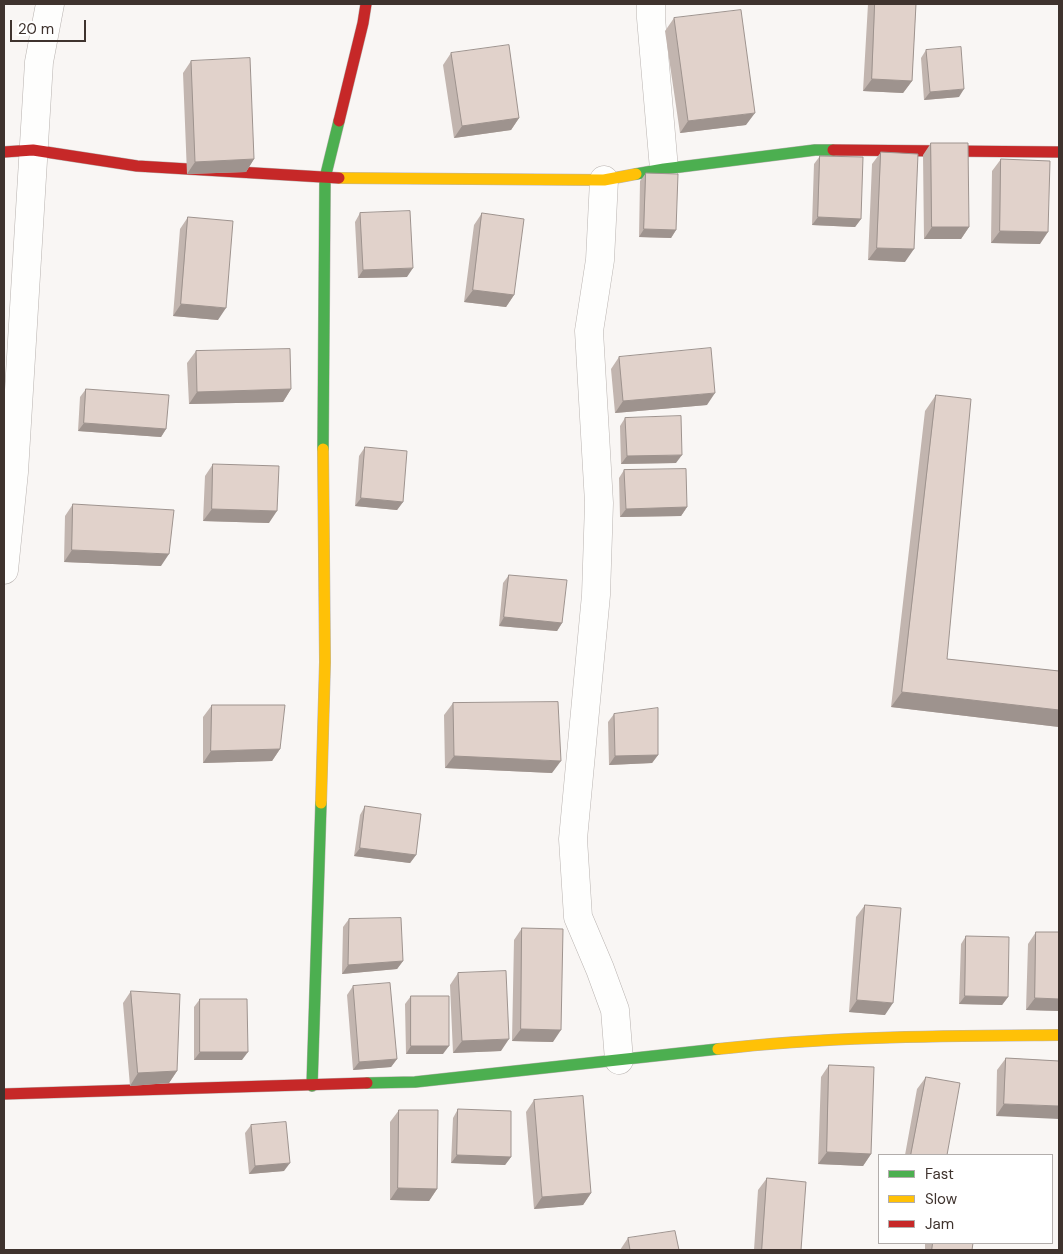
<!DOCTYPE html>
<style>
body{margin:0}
#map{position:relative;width:1063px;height:1254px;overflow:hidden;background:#f9f6f4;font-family:"DM Sans",sans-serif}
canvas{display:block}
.frame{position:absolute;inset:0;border:5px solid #3f332e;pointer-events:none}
.legend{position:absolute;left:878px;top:1154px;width:175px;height:90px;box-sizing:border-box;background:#fff;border:1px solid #b2adab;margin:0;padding:6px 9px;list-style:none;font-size:15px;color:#3f332e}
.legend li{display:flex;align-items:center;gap:10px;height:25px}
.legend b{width:25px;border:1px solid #b2adab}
.scale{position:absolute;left:10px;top:20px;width:76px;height:22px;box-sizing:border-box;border:2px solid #3f332e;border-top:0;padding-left:6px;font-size:15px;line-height:18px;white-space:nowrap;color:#3f332e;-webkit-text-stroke:4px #fff;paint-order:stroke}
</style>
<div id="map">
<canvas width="1063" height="1254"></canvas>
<div class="frame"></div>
<ul class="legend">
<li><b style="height:6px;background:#4caf50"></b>Fast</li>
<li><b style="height:6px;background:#ffc107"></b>Slow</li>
<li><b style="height:6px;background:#c62828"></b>Jam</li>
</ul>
<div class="scale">20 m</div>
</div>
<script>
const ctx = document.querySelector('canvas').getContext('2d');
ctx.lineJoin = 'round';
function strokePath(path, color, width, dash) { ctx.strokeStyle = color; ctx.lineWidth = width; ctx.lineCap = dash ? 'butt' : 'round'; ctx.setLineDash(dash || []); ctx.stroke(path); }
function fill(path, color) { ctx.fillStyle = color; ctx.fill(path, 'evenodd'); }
const street = new Path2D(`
 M651,4V18L664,169
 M604,180L600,260L589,331L599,503L596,595L573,839L578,917L600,969L615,1010L619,1060
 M4,570L14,472L39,62L50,4`);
const fast = new Path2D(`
 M636,174L664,169L815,150H833
 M323,449L325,178L339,121
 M367,1083L415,1082L718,1049
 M312,1086L321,803`);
const slow = new Path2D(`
 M339,178L604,180L636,174
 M321,803L325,662L323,449
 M718,1049C831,1036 945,1036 1059,1035`);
const jam = new Path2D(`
 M339,121L363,23L366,4
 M833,150L1059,152
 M4,152L33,150L137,166L339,178
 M4,1094L367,1083`);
const wall = new Path2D(`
 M868,4H916L912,81L903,93L863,91Z
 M674,18L746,125L680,133L665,31Z
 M926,50L959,97L924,100L921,58Z
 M451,53L519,118L511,130L454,138L443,65Z
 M191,61L254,159L246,172L187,174L183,73Z
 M931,143L969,227L961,239H924L923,155Z
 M881,152L905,262L868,260L872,164Z
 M820,156L861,219L855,227L812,225L814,164Z
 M1001,159L1040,244L991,243L992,171Z
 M646,173L676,230L671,238L639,237L640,181Z
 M360,213L407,277L358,278L355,222Z
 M482,213L514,295L506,307L464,302L474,225Z
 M188,217L218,320L173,316L180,229Z
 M196,351L291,389L283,402L189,404L187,363Z
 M619,357L707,405L615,413L611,369Z
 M86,389L166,429L161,437L78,431L80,397Z
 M936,395L947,659L1059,671V727L891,707L925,411Z
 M625,418L676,463L621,464L620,426Z
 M365,447L403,502L397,510L355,506L359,456Z
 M213,464L269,523L203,521L205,476Z
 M624,470L687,507L681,516L620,517L619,478Z
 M73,504L161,566L64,562L65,516Z
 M509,575L562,623L557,631L499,626L503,583Z
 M453,703L552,773L445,768L444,715Z
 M212,705L280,749L272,761L203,763V717Z
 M614,714L658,755L652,763L609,765L608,722Z
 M365,806L416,855L410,863L354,856L360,815Z
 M865,905L885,1015L849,1012L856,917Z
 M349,919L403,961L397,969L342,974L343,927Z
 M522,928L553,1042L512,1041L514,940Z
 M1036,932H1059V1011L1026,1010L1028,944Z
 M966,936L1008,997L1002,1005L959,1004L961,944Z
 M458,973L501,1051L453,1053L450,985Z
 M353,986L397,1059L391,1067L353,1070L347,995Z
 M131,991L177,1071L169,1083L130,1086L123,1003Z
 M411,996L443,1054H406L405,1004Z
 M200,999L242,1060H194V1007Z
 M1006,1058L1059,1061L996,1116L997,1070Z
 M829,1065L871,1154L863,1166L818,1164L821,1077Z
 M926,1077L947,1155H905L917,1089Z
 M534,1100L591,1193L583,1205L534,1209L526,1112Z
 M458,1109L511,1157L505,1165L451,1163L453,1118Z
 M399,1110L437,1189L429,1201L390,1200V1122Z
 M251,1125L284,1171L249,1174L245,1133Z
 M767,1178L801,1250H754L758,1190Z
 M628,1238L679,1250H620Z
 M925,1243H973L972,1250H925Z`);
const shadedWall = new Path2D(`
 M872,79L912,81L903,93L863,91Z
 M964,89L959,97L924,100L930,92Z
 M755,113L746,125L680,133L688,121Z
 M519,118L511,130L454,138L462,126Z
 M254,159L246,172L187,174L195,162Z
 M818,217L861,219L855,227L812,225Z
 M932,227H969L961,239H924Z
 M644,229L676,230L671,238L639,237Z
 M1000,231L1048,232L1040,244L991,243Z
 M877,248L914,249L905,262L868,260Z
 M413,268L407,277L358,278L363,270Z
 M473,290L514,295L506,307L464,302Z
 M181,304L226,308L218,320L173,316Z
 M291,389L283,402L189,404L197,392Z
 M715,393L707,405L615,413L623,401Z
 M84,423L166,429L161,437L78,431Z
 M682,455L676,463L621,464L627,456Z
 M361,498L403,502L397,510L355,506Z
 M687,507L681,516L620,517L626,509Z
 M212,509L277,511L269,523L203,521Z
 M72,550L169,554L161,566L64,562Z
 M504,617L562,623L557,631L499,626Z
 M902,692L1059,710V727L891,707Z
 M280,749L272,761L203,763L211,751Z
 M658,755L652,763L609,765L615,756Z
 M454,756L561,761L552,773L445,768Z
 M360,848L416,855L410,863L354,856Z
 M403,961L397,969L342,974L348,965Z
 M965,996L1008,997L1002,1005L959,1004Z
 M1035,998L1059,999V1011L1026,1010Z
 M857,1000L893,1003L885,1015L849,1012Z
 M521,1029L561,1030L553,1042L512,1041Z
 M509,1039L501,1051L453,1053L462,1041Z
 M411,1046H449L443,1054H406Z
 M200,1052H248L242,1060H194Z
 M397,1059L391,1067L353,1070L359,1062Z
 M177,1071L169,1083L130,1086L138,1073Z
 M1004,1104L1059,1106V1119L996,1116Z
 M827,1152L871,1154L863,1166L818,1164Z
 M457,1155L511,1157L505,1165L451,1163Z
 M290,1163L284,1171L249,1174L255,1166Z
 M398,1188L437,1189L429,1201L390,1200Z
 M591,1193L583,1205L534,1209L542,1197Z`);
const building = new Path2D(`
 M875,4H916L912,81L872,79Z
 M741,10L755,113L688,121L674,18Z
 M509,45L519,118L462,126L451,53Z
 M961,47L964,89L930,92L926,50Z
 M250,58L254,159L195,162L191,61Z
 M931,143H968L969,227H932Z
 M881,152L918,154L914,249L877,248Z
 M820,156L863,157L861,219L818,217Z
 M1001,159L1050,161L1048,232L1000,231Z
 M646,173L678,174L676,230L644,229Z
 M410,211L413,268L363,270L360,213Z
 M482,213L524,219L514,295L473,290Z
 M188,217L233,221L226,308L181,304Z
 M711,348L715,393L623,401L619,357Z
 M290,349L291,389L197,392L196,351Z
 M86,389L169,395L166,429L84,423Z
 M936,395L971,399L947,659L1059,671V710L902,692Z
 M681,416L682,455L627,456L625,418Z
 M365,447L407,451L403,502L361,498Z
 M213,464L279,466L277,511L212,509Z
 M686,469L687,507L626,509L624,470Z
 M73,504L174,510L169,554L72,550Z
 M509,575L567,580L562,623L504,617Z
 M558,702L561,761L454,756L453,703Z
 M212,705H285L280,749L211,751Z
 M658,708V755L615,756L614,714Z
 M365,806L421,814L416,855L360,848Z
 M865,905L901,908L893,1003L857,1000Z
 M401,918L403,961L348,965L349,919Z
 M522,928L563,929L561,1030L521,1029Z
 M1036,932H1059V999L1035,998Z
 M966,936L1009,937L1008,997L965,996Z
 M506,971L509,1039L462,1041L458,973Z
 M390,983L397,1059L359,1062L353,986Z
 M131,991L180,994L177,1071L138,1073Z
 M411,996H449V1046H411Z
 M200,999H247L248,1052H200Z
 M1006,1058L1059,1061V1106L1004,1104Z
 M829,1065L874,1067L871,1154L827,1152Z
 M926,1077L960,1083L947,1155H911Z
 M583,1096L591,1193L542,1197L534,1100Z
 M458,1109L511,1111V1157L457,1155Z
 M399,1110H438L437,1189L398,1188Z
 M286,1122L290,1163L255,1166L251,1125Z
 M767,1178L806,1182L801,1250H762Z
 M675,1231L679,1250H630L628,1238Z
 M933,1243H973L972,1250H932Z`);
strokePath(street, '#b9b3b0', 29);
strokePath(fast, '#b9b3b0', 12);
strokePath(slow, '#b9b3b0', 12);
strokePath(jam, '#b9b3b0', 12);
strokePath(street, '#fefefd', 28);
strokePath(fast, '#4caf50', 11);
strokePath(slow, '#ffc107', 11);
strokePath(jam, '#c62828', 11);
fill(wall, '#c2b5af');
fill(shadedWall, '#9e938e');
fill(building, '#e1d2cb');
strokePath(building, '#9e938e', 1);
</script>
